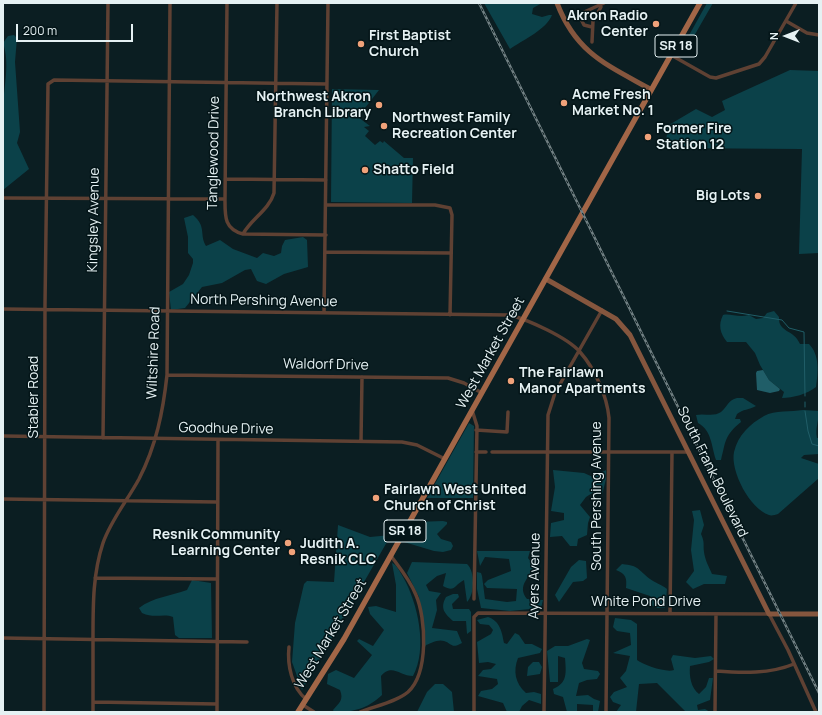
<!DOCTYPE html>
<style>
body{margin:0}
#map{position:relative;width:822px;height:715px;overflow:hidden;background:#0b1e22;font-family:Manrope,sans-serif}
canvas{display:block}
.frame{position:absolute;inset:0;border:4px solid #e5f1f3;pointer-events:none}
.north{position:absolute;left:766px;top:16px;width:40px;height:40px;-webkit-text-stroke:3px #041518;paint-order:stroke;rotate:270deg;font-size:11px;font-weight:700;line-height:16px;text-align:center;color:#e5f1f3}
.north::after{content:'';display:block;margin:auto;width:14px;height:18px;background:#e5f1f3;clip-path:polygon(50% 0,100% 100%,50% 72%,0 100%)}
.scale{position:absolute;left:16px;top:24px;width:117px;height:18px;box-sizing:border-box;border:2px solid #e5f1f3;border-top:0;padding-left:5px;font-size:12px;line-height:14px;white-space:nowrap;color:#e5f1f3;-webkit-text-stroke:3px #041518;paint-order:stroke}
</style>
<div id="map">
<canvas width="822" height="715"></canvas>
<div class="frame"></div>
<div class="north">N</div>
<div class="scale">200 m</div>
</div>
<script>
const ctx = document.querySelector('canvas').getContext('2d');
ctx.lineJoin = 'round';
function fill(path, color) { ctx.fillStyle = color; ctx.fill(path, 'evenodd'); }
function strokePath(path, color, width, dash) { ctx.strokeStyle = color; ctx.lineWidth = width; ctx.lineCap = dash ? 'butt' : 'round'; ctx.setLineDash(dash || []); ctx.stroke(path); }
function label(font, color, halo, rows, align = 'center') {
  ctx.font = font + ' Manrope,sans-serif'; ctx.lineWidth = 3; ctx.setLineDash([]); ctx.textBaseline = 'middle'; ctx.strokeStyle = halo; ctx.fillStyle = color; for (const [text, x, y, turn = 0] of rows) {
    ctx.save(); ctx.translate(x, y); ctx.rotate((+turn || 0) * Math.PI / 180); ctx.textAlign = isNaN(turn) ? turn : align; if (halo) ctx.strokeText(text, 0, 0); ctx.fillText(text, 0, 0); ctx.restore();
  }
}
const green = new Path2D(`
 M484,3H542L533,8L532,14L542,17L549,15H552C547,29 523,40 510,49Z
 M707,3H713L682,57L678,55Z
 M14,35L17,38L15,62L20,132L17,143L29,169L3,190C3,162 2,134 3,107C4,86 10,63 3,43L8,36Z
 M790,70L819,71V253L799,254L802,149L665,148L667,134L662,129L696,109L712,117L725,110L722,101Z
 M332,89L379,90L358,117L370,126L364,127L369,131L365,136L375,145L380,141L383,143L384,141L404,158H413L412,203L331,202Z
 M193,215C207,227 199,234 206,246L220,240L233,249L257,258L263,253L274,256L281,253L282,246L285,240L303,237L307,240L308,267L284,274L266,284L257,281L251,269L245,270L222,283L202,287L185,308L171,310L169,292L183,284L189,275L193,263V259L188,253V237L184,218Z
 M774,311L779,317C778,333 794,329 800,344H809C820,355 818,373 816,387C807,394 793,398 782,398L784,392L769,380L760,365L755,353L746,342H727C720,333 718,325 723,315C730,313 738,318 749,315L756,319L763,318L767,313Z
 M737,398H743L756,406C749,410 743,409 737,414L735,419H740L741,422C724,436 726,441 721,460H716C711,445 712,431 698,423L696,415C704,413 714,417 721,412C728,406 728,400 737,398Z
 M803,410L819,411C819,420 815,428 817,438H819V454L804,455L801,458L819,464V478L778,514C775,515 771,516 769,515C750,509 730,471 734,452C738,435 750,424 764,416C775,410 791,412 803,410Z
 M469,423L474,426L473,498H427Z
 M553,470L584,473L593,477L606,470V479L602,495L597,490L586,497L580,505L590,517L588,523L587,535L578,539L577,546H570L562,536L550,537L551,523L564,520V513L551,511L555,487Z
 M700,510L704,525L701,534C705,543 703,544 704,552C705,560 709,567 712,574L727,576L725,584H704L693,589L686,582L694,571L691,550L694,520L692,511Z
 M443,521L447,522V524L437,534L441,539L451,542L453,546L451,550L443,552L434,551L404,542L413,524L416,522Z
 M338,525L370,537L391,535L302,690L292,662L295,623L304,584L307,581L334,582Z
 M477,551H530L528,558L534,566C531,577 516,585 527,599L543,600L541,608L510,611L481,608L477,589V572L481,573L482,576L485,599L507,602L516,601L517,589L487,588L484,584L488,580L511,571L509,559L485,557L480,566Z
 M579,560L586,561L587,578L583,581L573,582L559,602L555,595L571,567Z
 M412,562L467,564C475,571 475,594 467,602L464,580C454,585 455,593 443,586L446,573L437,576L426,585L429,591L441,593L436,600L437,610L432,628L457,631L462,643C451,649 453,644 444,641C438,639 431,643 426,645L425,647L419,597L407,573Z
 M392,563C397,565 400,572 403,577C418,603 428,649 413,676C400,676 392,663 381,676L382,695C367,709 354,712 334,712L333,710C339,703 344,700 340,690L327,684L328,674L336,670L354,678L372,655L357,641L359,639L373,646L384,630L370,614L368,607L376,606L396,612V585Z
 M622,564C640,566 637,569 650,579C655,583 661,584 667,589L665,608H657L649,604L650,596L626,588C627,578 626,574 616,570Z
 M192,580L211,583L212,638H179L175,635L173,617C163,613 155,619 142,613L139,608C153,597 171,596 187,590Z
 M453,594H458L459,597L452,604L453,609H469L471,612V631L467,634L466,621H453C444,613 440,608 446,597Z
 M488,617C500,621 502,632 504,643L507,644L515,633L519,635L525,644H532L542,649L540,653L518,658C513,671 515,683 526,693L534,692L541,694V704L529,700L522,706L519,712H507L503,703L478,696L481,691L492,689L498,684L497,679L478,676L483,670L491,669L496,664L488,662L479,663L477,642L491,634L493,630L489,625L480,624L477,620Z
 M615,618L631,620L637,624V660C644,665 666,673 674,670L671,659L673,655L695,658L711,656L714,659L709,662L690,666C689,676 691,688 699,694L706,687L709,678H713L710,700L697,705L698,710L705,709L710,712H686L657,683L639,684L636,712H616L621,705L613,702L610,697L614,692L627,687L620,678L626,671L630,656L613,653L631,645L630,633L617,631L613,627Z
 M587,639L590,640L582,663L584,669L598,671L600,674L597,679L587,680L579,683L576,696L588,695L594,699L600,701L598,712H593V705L577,704V712H567L563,697L554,694L553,689C568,683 566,672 565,658L558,656V682H550L547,651L555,646H568Z
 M533,662H539L542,667L540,674L527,676L528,667Z
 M435,684H443L452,692L454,712H417L427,692Z`);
const water = new Path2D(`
 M763,370L769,380L780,389L779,391L770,393L757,390L756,373L757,371Z`);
const stream = new Path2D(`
 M727,311L782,320L789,328L804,332L805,396
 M805,402V407
 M805,411L808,431L812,444L819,446`);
const street = new Path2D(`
 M227,3L225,199C225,216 224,229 243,234L326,235
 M786,21L807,33L819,35
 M592,27L584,25L580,17L582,13L604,3
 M592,42L593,21L601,7
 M671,55L710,77L716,78L759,64L765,57L796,3
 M225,179L326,180
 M3,198L225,199
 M326,205H435L450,208L452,215L450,315
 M243,234C251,219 269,210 274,193L277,3
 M325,252L451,253
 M3,309L510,315C528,320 567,337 580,352C595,369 607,396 609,418L606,712
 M324,313L328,3
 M167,375L448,378L464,383L482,393
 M472,410L477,426L474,599
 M476,430L507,432L508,412
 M3,436L402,442L417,445L445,459
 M103,438L108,3
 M361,441L362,377
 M476,452H486
 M492,452H689
 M3,499L217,502
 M95,578L217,579
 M670,613L672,453
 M3,638L247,642
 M289,647C287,665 292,688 306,699
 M716,671C742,673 770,674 794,664
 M93,702L217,704
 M303,705L314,712
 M44,712L45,304L48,84L54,80L327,84
 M93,712C93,687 93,661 93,636C93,604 93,573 103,543C111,520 127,501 139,479C156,446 163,412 167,375L170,3
 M217,712L218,440
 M360,712C375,706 396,702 408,692C429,673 426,618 416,595C410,580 400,568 391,556
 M474,712V617L478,613L769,614L788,650L816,712
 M544,712L548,415L555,393L602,310
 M715,712L716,614`);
const secondary = new Path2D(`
 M557,3C576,53 607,65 650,89
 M546,279L616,319L630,335L769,614H819`);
const primary = new Path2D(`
 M298,712L344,639L700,3`);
const rail = new Path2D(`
 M479,3L819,693`);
const markers = [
 [656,24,4,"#f0a27a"],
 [361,44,4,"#f0a27a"],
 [564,103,4,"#f0a27a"],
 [379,105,4,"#f0a27a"],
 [384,126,4,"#f0a27a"],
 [648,137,4,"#f0a27a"],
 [365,170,4,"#f0a27a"],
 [758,196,4,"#f0a27a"],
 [511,381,4,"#f0a27a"],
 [376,498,4,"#f0a27a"],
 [288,543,4,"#f0a27a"],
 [292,552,4,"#f0a27a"]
];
const shields = [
 [676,46,42],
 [405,531,42]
];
const shieldNames = [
 ["SR 18",676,46],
 ["SR 18",405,531]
];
const poiNames = [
 ["Akron Radio",648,16,"right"],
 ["Center",648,32,"right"],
 ["First Baptist",369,36],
 ["Church",369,52],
 ["Acme Fresh",572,95],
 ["Market No. 1",572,111],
 ["Northwest Akron",371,97,"right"],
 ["Branch Library",371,113,"right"],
 ["Northwest Family",392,118],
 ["Recreation Center",392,134],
 ["Former Fire",656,129],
 ["Station 12",656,145],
 ["Shatto Field",373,170],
 ["Big Lots",750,196,"right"],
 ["The Fairlawn",519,373],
 ["Manor Apartments",519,389],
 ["Fairlawn West United",384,490],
 ["Church of Christ",384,506],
 ["Resnik Community",280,535,"right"],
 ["Learning Center",280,551,"right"],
 ["Judith A.",300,544],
 ["Resnik CLC",300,560]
];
const streetNames = [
 ["Tanglewood Drive",214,153,-89],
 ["Kingsley Avenue",94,220,-89],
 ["North Pershing Avenue",264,301,1],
 ["Wiltshire Road",154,353,-88],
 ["West Market Street",491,353,-61],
 ["Waldorf Drive",326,365,1],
 ["Stabler Road",34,397,-90],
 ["Goodhue Drive",226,429,1],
 ["South Frank Boulevard",712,472,64],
 ["South Pershing Avenue",597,496,-90],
 ["Ayers Avenue",535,576,-89],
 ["White Pond Drive",646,602],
 ["West Market Street",331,634,-59]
];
fill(green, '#0b4149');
fill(water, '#205e68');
strokePath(stream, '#205e68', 1);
strokePath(street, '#5f4133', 3.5);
strokePath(secondary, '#85563e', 5);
strokePath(primary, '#a26647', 5.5);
strokePath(rail, '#728184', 2.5);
strokePath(rail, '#041518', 1, [3]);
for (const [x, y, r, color] of markers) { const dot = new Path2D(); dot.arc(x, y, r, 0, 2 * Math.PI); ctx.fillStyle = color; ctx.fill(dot); strokePath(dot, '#041518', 1.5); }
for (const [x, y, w] of shields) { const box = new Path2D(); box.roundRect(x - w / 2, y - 11, w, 22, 3); ctx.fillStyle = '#041518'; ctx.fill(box); strokePath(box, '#e5f1f3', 1); }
label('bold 13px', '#e5f1f3', null, shieldNames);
label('bold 14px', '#e5f1f3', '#041518', poiNames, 'left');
label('14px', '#e5f1f3', '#041518', streetNames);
</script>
